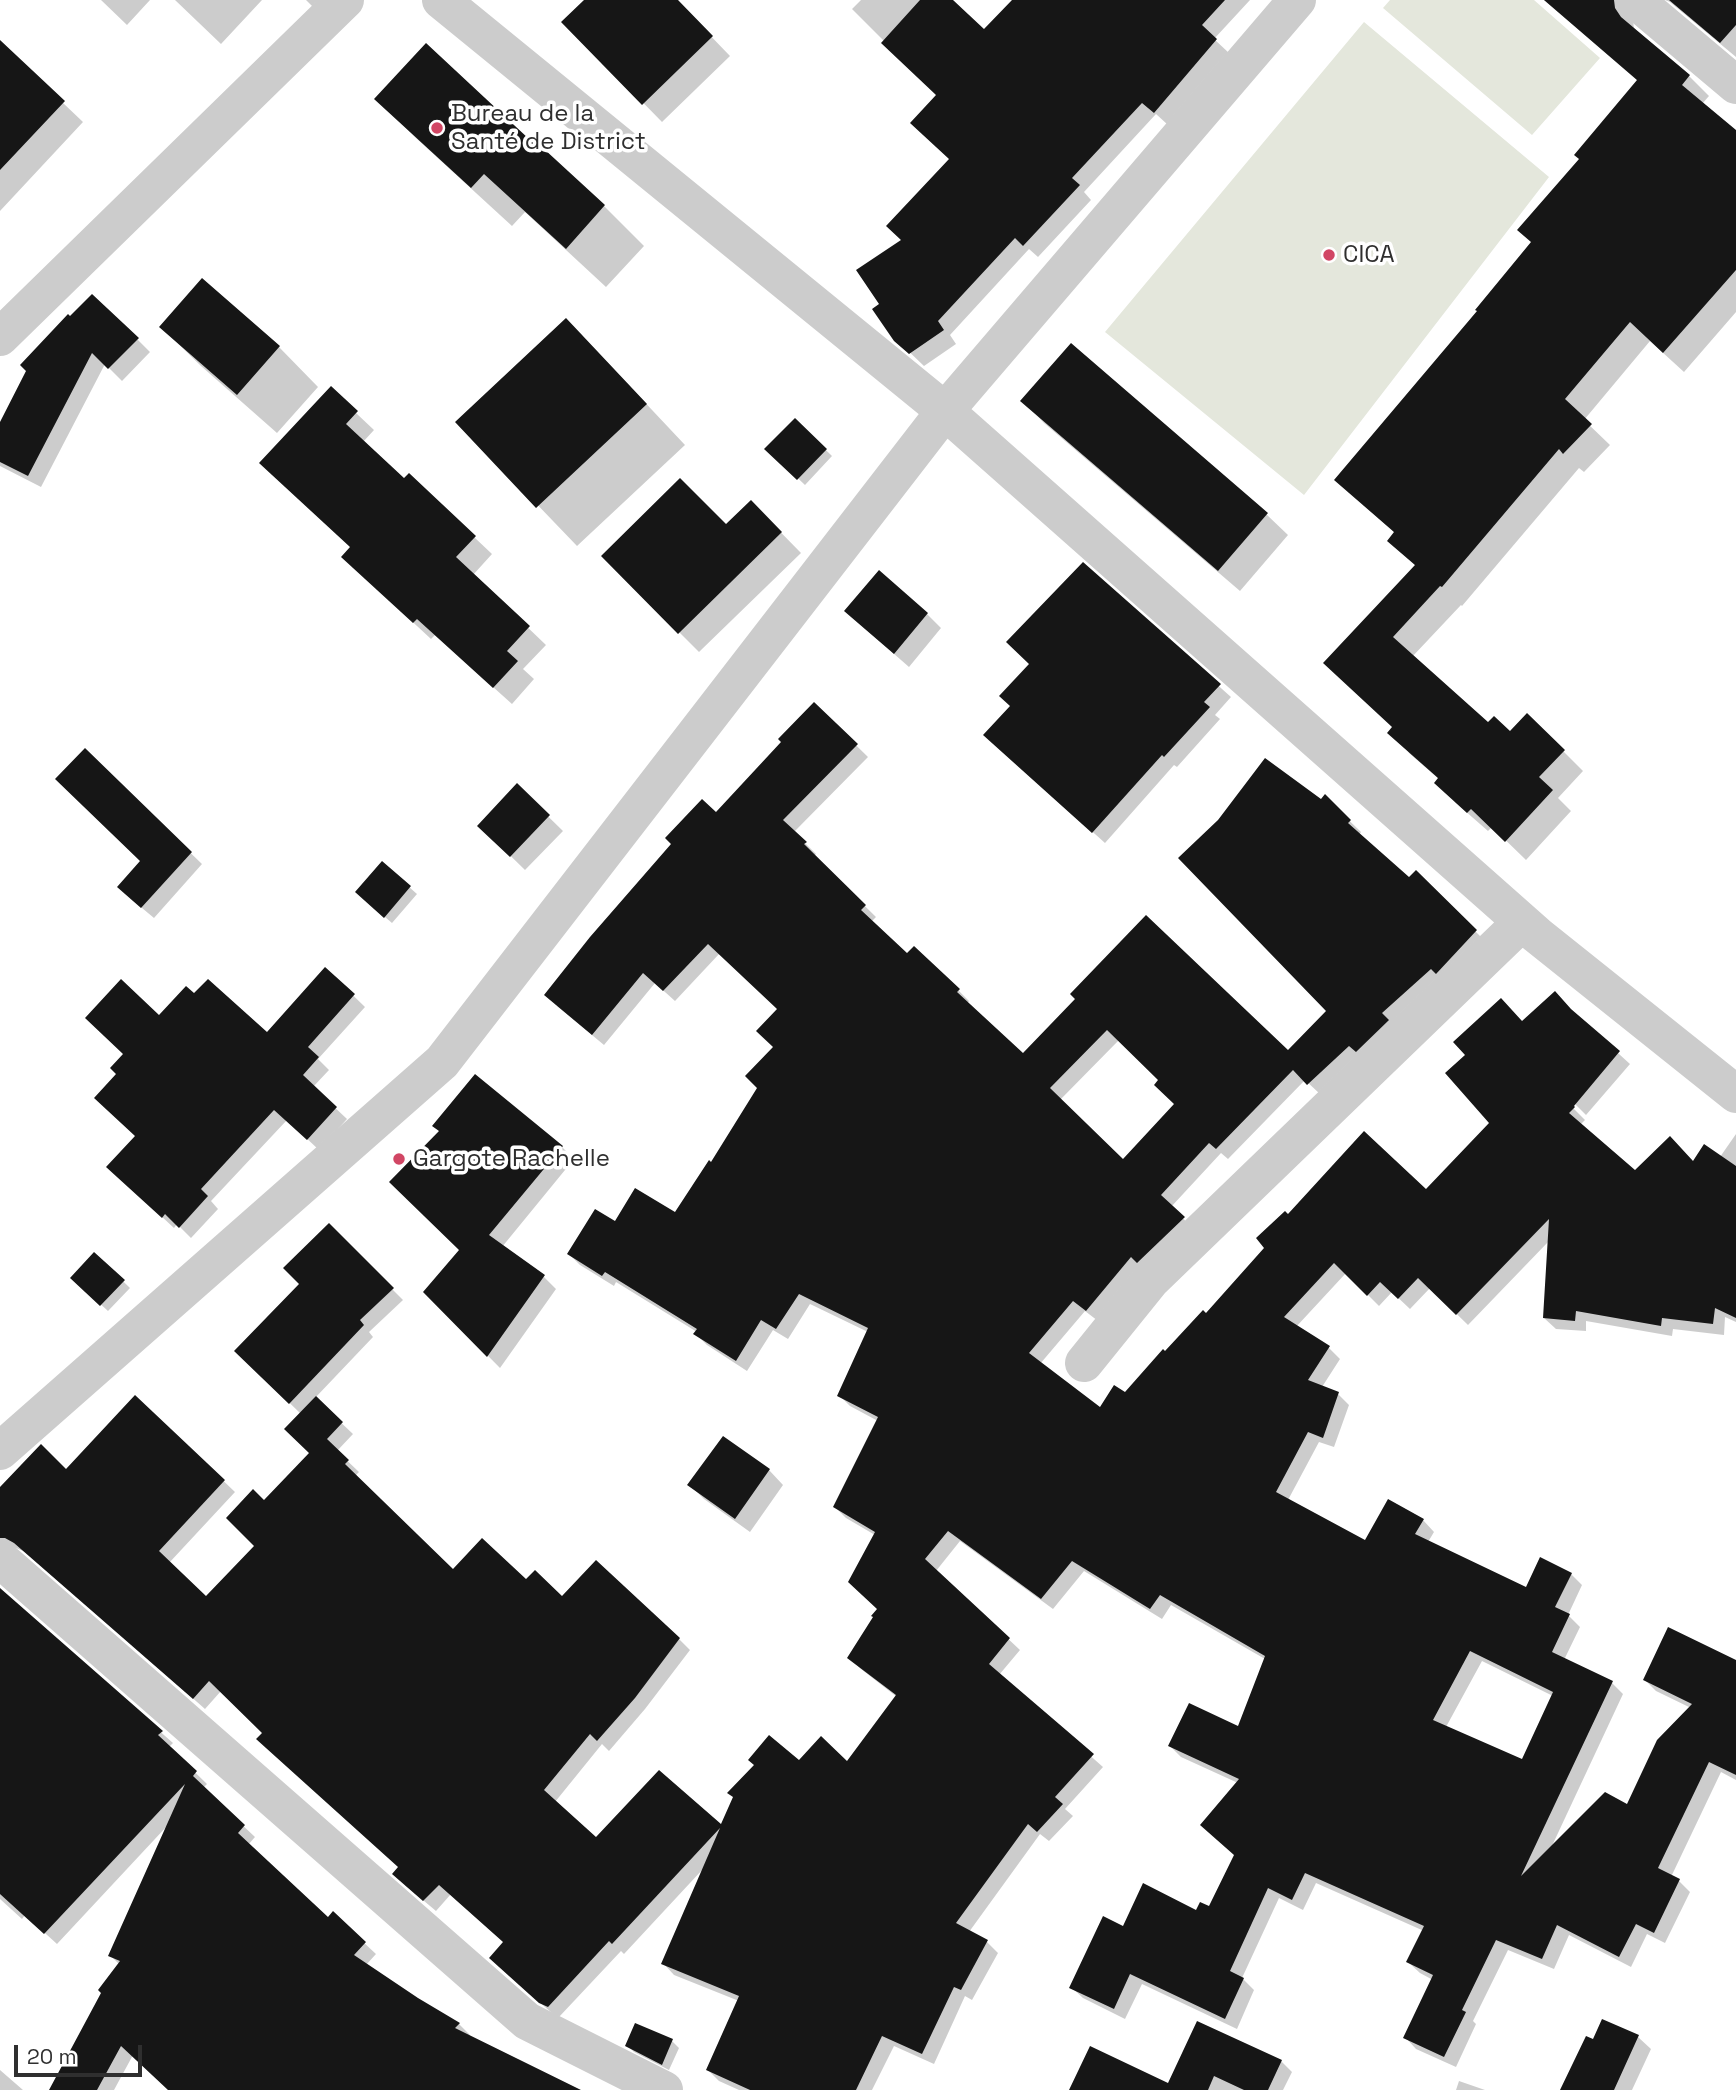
<!DOCTYPE html>
<meta charset="utf-8">
<style>
body{margin:0}
#map{position:relative;width:1736px;height:2090px;overflow:hidden;background:#fff;font-family:"Space Grotesk",sans-serif}
canvas{display:block}
.scale{position:absolute;left:14px;top:2045px;width:128px;height:32px;box-sizing:border-box;border:4px solid #2f2f2f;border-top:0;padding-left:9px;font-size:21px;line-height:24px;white-space:nowrap;color:#2f2f2f;-webkit-text-stroke:5px #fff;paint-order:stroke}
</style>
<div id="map">
<canvas width="1736" height="2090"></canvas>
<div class="scale">20 m</div>
</div>
<script>
const ctx = document.querySelector('canvas').getContext('2d');
ctx.lineJoin = 'round';
function fill(path, color) { ctx.fillStyle = color; ctx.fill(path, 'evenodd'); }
function strokePath(path, color, width, dash) { ctx.strokeStyle = color; ctx.lineWidth = width; ctx.lineCap = dash ? 'butt' : 'round'; ctx.setLineDash(dash || []); ctx.stroke(path); }
function label(font, color, halo, rows, align = 'center') {
  ctx.font = font + ' "Space Grotesk",sans-serif'; ctx.lineWidth = 7; ctx.setLineDash([]); ctx.textBaseline = 'middle'; ctx.strokeStyle = halo; ctx.fillStyle = color; for (const [text, x, y, turn = 0] of rows) {
    ctx.save(); ctx.translate(x, y); ctx.rotate((+turn || 0) * Math.PI / 180); ctx.textAlign = isNaN(turn) ? turn : align; if (halo) ctx.strokeText(text, 0, 0); ctx.fillText(text, 0, 0); ctx.restore();
  }
}
const green = new Path2D(`
 M1390,0H1534L1600,58L1532,135L1383,8Z
 M1364,22L1549,177L1304,495L1105,332Z`);
const shadow = new Path2D(`
 M101,0H150L127,25Z
 M175,0H262L221,44Z
 M306,0H341L323,17Z
 M587,0H676L730,56L662,122L564,22Z
 M861,0H950L985,32L1014,0H1250L1214,39L1229,53L1168,125L1156,114L1084,192L1091,200L1038,257L1029,249L950,335L956,344L924,366L902,345L881,304L903,241L951,159L938,95L852,9Z
 M1544,0H1646L1633,18L1634,30L1689,76L1709,96L1702,104L1736,132V312L1684,372L1650,341L1584,420L1610,445L1584,472L1579,468L1462,606L1461,605L1412,657L1489,725L1510,733L1527,715L1583,771L1558,798L1571,811L1526,860L1492,827L1488,831L1456,803L1440,780L1409,753L1394,728L1346,683L1416,566L1389,541L1395,533L1336,480L1479,312L1533,243L1581,160L1638,81Z
 M1665,0H1736V57L1670,2Z
 M0,43L83,122L0,211Z
 M377,99L530,141L531,140L604,206L644,246L606,287L525,212L512,226L416,138Z
 M161,327L279,347L318,387L277,433L201,366Z
 M137,339L150,352L122,381L105,364L41,487L0,466V426L28,370Z
 M605,360L685,445L577,546L458,422Z
 M1023,401L1266,514L1288,535L1240,591L1044,423Z
 M356,413L374,430L363,442L404,480L474,537L492,554L473,575L546,645L523,669L534,679L512,704L435,635L431,639L361,574L352,548L279,480Z
 M795,420L832,456L805,485L767,449Z
 M751,502L801,553L699,652L603,556L726,527Z
 M1083,565L1231,697L1215,715L1220,719L1177,767L1174,765L1105,843L997,746L1012,706L1031,664Z
 M927,614L941,628L909,667L861,625Z
 M814,704L868,757L794,832L816,854L814,856L876,917L871,922L907,955L958,990L969,1001L967,1004L1024,1056L1078,999L1288,1052L1328,1011L1321,801L1325,797L1361,832L1359,835L1409,880L1416,872L1487,943L1320,1094L1305,1080L1228,1159L1221,1153L1171,1207L1194,1229L1098,1321L1085,1311L1040,1364L1101,1410L1125,1394L1165,1353L1206,1316L1267,1248L1289,1217L1426,1191L1491,1123L1523,1023L1575,1014L1630,1064L1586,1115L1569,1098L1566,1101L1585,1120L1580,1125L1635,1172L1694,1163L1720,1157L1736,1134V1322L1725,1317L1724,1335L1673,1329L1672,1336L1586,1321V1331L1556,1329L1544,1318L1549,1241L1468,1325L1430,1288L1410,1309L1392,1292L1379,1306L1346,1273L1296,1327L1329,1348L1340,1359L1322,1387L1338,1394L1349,1405L1334,1447L1319,1442L1288,1500L1366,1543L1423,1520L1434,1532L1428,1542L1527,1589L1571,1574L1582,1585L1568,1615L1580,1627L1564,1660L1612,1683L1623,1694L1551,1848L1628,1806L1691,1708L1656,1691L1645,1680L1736,1660V1780L1721,1772L1671,1877L1679,1881L1690,1892L1665,1943L1647,1934L1631,1967L1569,1935L1554,1969L1508,1950L1473,2021L1476,2024L1456,2067L1416,2049L1405,2037L1433,1980L1420,1973L1408,1962L1424,1931L1316,1883L1303,1910L1279,1898L1242,1978L1254,1990L1237,2029L1142,1984L1125,2019L1083,1998L1071,1987L1124,1928L1210,1909L1236,1856L1238,1783L1181,1757L1170,1746L1239,1729L1265,1659L1171,1605L1162,1619L1084,1571L1053,1609L960,1541L936,1571L1020,1650L999,1675L1103,1767L1065,1809L1073,1816L1049,1841L1040,1834L969,1932L987,1942L998,1953L972,2000L965,1996L934,2064L894,2046L872,2090H739L719,2081L708,2070L739,2001L674,1975L663,1963L703,1869L624,1954L621,1951L559,2017L553,2014L502,1969L505,1943L451,1894L436,1911L405,1885L400,1867L221,1691L205,1709L28,1553L16,1548L0,1552V1489L66,1471L136,1397L235,1492L169,1563L206,1598L257,1546L264,1503L311,1453L301,1414L236,1351L301,1284L329,1226L403,1300L369,1332L373,1337L315,1398L353,1434L337,1451L359,1472L355,1476L453,1571L526,1582L562,1598L679,1639L690,1650L645,1709L609,1751L602,1744L555,1802L597,1839L722,1827L799,1762L848,1763L897,1697L861,1669L850,1658L879,1609L875,1535L846,1518L835,1507L878,1421L850,1406L839,1395L868,1332L810,1304L788,1339L773,1330L747,1371L707,1345L696,1334L697,1332L616,1282L614,1286L580,1265L569,1254L616,1223L675,1214L711,1164L759,1088L775,1047L779,1009L720,953L675,1001L655,983L604,1045L557,1006L716,815L784,742ZM1119,1040L1161,1080L1176,1104L1123,1161L1060,1100ZM1482,1661L1553,1696L1523,1762L1446,1727Z
 M85,751L202,864L154,918L130,898L142,861Z
 M517,786L563,831L525,870L480,826Z
 M382,863L417,894L392,923L364,899Z
 M326,969L365,1007L318,1059L329,1070L313,1087L347,1119L319,1150L287,1120L211,1201L218,1209L191,1238L177,1224L174,1228L120,1178L137,1136L118,1074L159,1017L195,995L267,1034Z
 M440,1132L562,1147L574,1159L502,1247L544,1277L556,1289L500,1368L425,1292L462,1250Z
 M95,1254L130,1288L108,1311L72,1278Z
 M769,1470L783,1485L750,1532L704,1499L690,1485Z
 M0,1590L173,1743L169,1747L207,1784L203,1788L255,1837L248,1845L328,1919L333,1914L376,1954L366,1965L417,1999L459,2024L470,2035L468,2037L547,2090H170L133,2055L114,2090H66L120,1965L110,1955L168,1825L57,1944L25,1915L22,1919L0,1899Z
 M1603,2021L1638,2037L1651,2049L1632,2090H1573Z
 M672,2041L679,2048L669,2070L634,2052L627,2045Z
 M1281,2061L1292,2072L1283,2090H1071L1169,2085Z
 M0,2070L23,2090H0Z
 M1459,2081L1485,2090H1456Z`);
const building = new Path2D(`
 M584,0H678L713,36L642,105L561,22Z
 M920,0H953L984,29L1012,0H1225L1202,25L1217,39L1154,113L1142,103L1072,178L1080,185L1023,246L1015,238L938,321L944,330L909,354L894,341L872,309L879,304L856,270L901,240L886,226L949,159L910,123L936,95L881,43Z
 M1544,0H1614L1615,8L1621,17L1690,75L1682,85L1736,130V270L1663,353L1630,322L1565,399L1592,424L1563,454L1559,449L1442,587L1440,586L1393,637L1488,722L1494,716L1510,731L1527,713L1565,750L1539,777L1553,790L1505,842L1471,809L1467,813L1434,783L1438,778L1387,733L1392,727L1323,663L1415,565L1387,541L1394,532L1334,480L1477,311L1475,310L1531,242L1517,230L1579,159L1574,155L1637,80Z
 M1669,0H1736V25L1720,43Z
 M0,40L65,101L0,170Z
 M426,43L529,139L531,137L605,205L566,249L484,174L471,188L374,99Z
 M202,278L280,346L237,395L159,327Z
 M92,294L139,338L108,369L92,353L28,476L0,462V422L26,371L20,365L68,314L70,316Z
 M566,318L647,404L536,508L455,422Z
 M1071,343L1268,513L1218,571L1020,401Z
 M331,386L358,411L346,424L404,478L409,473L476,536L456,557L530,626L507,651L518,661L493,688L417,619L413,623L341,557L350,547L259,463Z
 M795,418L827,449L797,480L764,449Z
 M680,478L726,524L751,500L782,532L678,634L601,556Z
 M1083,562L1221,684L1204,702L1210,707L1164,757L1162,755L1092,833L983,735L1010,706L999,696L1029,664L1006,642Z
 M879,570L928,613L894,654L844,611Z
 M814,702L858,744L783,820L807,842L804,844L866,905L861,910L907,953L914,946L960,989L957,992L1023,1053L1075,999L1070,994L1146,915L1288,1050L1326,1011L1178,858L1218,820L1265,758L1321,799L1325,794L1351,820L1348,823L1409,877L1416,870L1477,930L1436,974L1431,969L1382,1013L1389,1020L1356,1052L1349,1046L1307,1085L1293,1070L1216,1149L1209,1143L1161,1195L1185,1217L1137,1263L1131,1257L1086,1311L1073,1301L1029,1353L1100,1407L1114,1385L1125,1392L1163,1349L1165,1351L1203,1310L1206,1313L1264,1248L1256,1238L1285,1211L1288,1214L1364,1131L1426,1189L1489,1123L1445,1073L1465,1055L1453,1042L1501,998L1522,1021L1555,991L1571,1009L1620,1051L1574,1106L1575,1107L1569,1113L1635,1170L1670,1136L1693,1161L1704,1144L1736,1166V1318L1715,1308L1713,1324L1662,1318L1661,1326L1576,1311L1575,1321L1543,1318L1549,1219L1456,1315L1418,1278L1398,1299L1380,1282L1367,1296L1334,1263L1284,1317L1330,1346L1308,1380L1339,1392L1323,1438L1308,1432L1276,1492L1365,1540L1388,1499L1424,1519L1415,1534L1526,1587L1540,1557L1572,1573L1555,1607L1570,1614L1552,1652L1613,1681L1521,1876L1605,1792L1627,1804L1657,1740L1692,1704L1643,1680L1668,1627L1736,1660V1775L1709,1762L1658,1868L1680,1879L1654,1933L1636,1924L1619,1957L1557,1925L1542,1959L1496,1940L1462,2010L1466,2012L1444,2057L1403,2038L1433,1975L1406,1962L1424,1926L1305,1873L1292,1900L1268,1888L1230,1971L1244,1978L1225,2019L1130,1974L1114,2009L1069,1988L1103,1916L1123,1926L1143,1883L1196,1910L1200,1902L1209,1906L1234,1855L1200,1825L1239,1779L1168,1746L1189,1703L1238,1726L1265,1656L1160,1595L1150,1609L1072,1561L1041,1599L948,1531L925,1559L1010,1638L989,1664L1094,1754L1055,1797L1063,1804L1037,1832L1028,1824L956,1923L988,1940L961,1990L954,1987L922,2054L882,2036L856,2090H750L706,2070L739,1996L661,1964L720,1828L612,1944L609,1941L548,2007L539,2003L489,1958L503,1942L439,1885L423,1901L392,1874L398,1867L256,1739L262,1733L209,1681L193,1699L14,1543L5,1538H0V1487L41,1444L66,1469L135,1395L225,1480L159,1551L206,1596L254,1546L226,1518L253,1489L264,1500L309,1453L284,1429L316,1396L343,1422L327,1439L349,1460L345,1464L453,1569L482,1538L526,1579L535,1570L562,1596L596,1560L680,1638L635,1698L597,1741L590,1734L544,1790L596,1837L659,1770L721,1824L733,1797L727,1793L754,1765L748,1760L769,1735L799,1760L821,1736L847,1761L896,1695L847,1658L873,1617L871,1616L877,1609L848,1582L875,1532L833,1507L878,1417L837,1396L868,1328L799,1294L776,1329L761,1320L736,1361L693,1334L697,1329L605,1272L602,1276L567,1254L595,1209L615,1221L635,1188L675,1212L709,1160L711,1162L757,1088L745,1076L773,1047L756,1031L777,1009L708,944L663,991L643,973L592,1035L544,995L590,937L671,844L665,838L702,799L716,812L781,742L778,739ZM1107,1030L1158,1080L1154,1085L1174,1104L1123,1159L1050,1088ZM1470,1651L1553,1692L1522,1759L1433,1720Z
 M85,748L192,852L141,908L117,887L140,861L55,779Z
 M517,783L550,815L510,857L477,826Z
 M382,861L411,886L384,918L355,892Z
 M325,967L355,994L308,1047L319,1057L303,1075L337,1107L307,1140L274,1110L201,1189L208,1196L179,1228L165,1214L162,1218L106,1167L135,1136L94,1098L116,1074L110,1068L123,1054L85,1018L121,979L159,1015L186,986L194,993L208,979L267,1032Z
 M475,1074L563,1146L489,1235L545,1275L487,1357L423,1292L459,1250L389,1182L439,1131L432,1126Z
 M329,1223L394,1288L360,1320L364,1325L289,1404L234,1351L299,1284L283,1268Z
 M94,1252L125,1280L100,1306L70,1278Z
 M723,1436L770,1469L735,1519L687,1485Z
 M0,1588L163,1731L158,1735L197,1771L193,1776L245,1825L238,1833L328,1917L333,1911L366,1942L354,1955L418,1998L460,2023L455,2028L581,2090H168L121,2046L97,2090H49L101,1993L98,1990L120,1961L108,1956L185,1784L44,1934L0,1894Z
 M1602,2019L1639,2035L1614,2090H1560L1586,2036L1593,2039Z
 M1197,2021L1282,2060L1268,2090H1244L1214,2076L1208,2090H1069L1090,2046L1168,2083Z
 M635,2023L673,2039L662,2065L625,2046Z`);
const minor = new Path2D(`
 M441,0L945,411L1537,935L1736,1094
 M1635,0L1736,85
 M0,337L345,0
 M1084,1363L1151,1280L1522,922
 M0,1451L442,1062L945,411L1297,0
 M0,1559L527,2021L664,2090`);
const markers = [
 [437,128,7,"#d14664"],
 [1329,255,7,"#d14664"],
 [399,1159,7,"#d14664"]
];
const poiNames = [
 ["Bureau de la",451,114],
 ["Santé de District",451,142],
 ["CICA",1343,255],
 ["Gargote Rachelle",413,1159]
];
fill(green, '#e4e7dc');
fill(shadow, '#0003');
fill(building, '#161616');
strokePath(minor, '#ccc', 38);
for (const [x, y, r, color] of markers) { const dot = new Path2D(); dot.arc(x, y, r, 0, 2 * Math.PI); ctx.fillStyle = color; ctx.fill(dot); strokePath(dot, '#fff', 2.5); }
label('24px', '#2f2f2f', '#fff', poiNames, 'left');
</script>
